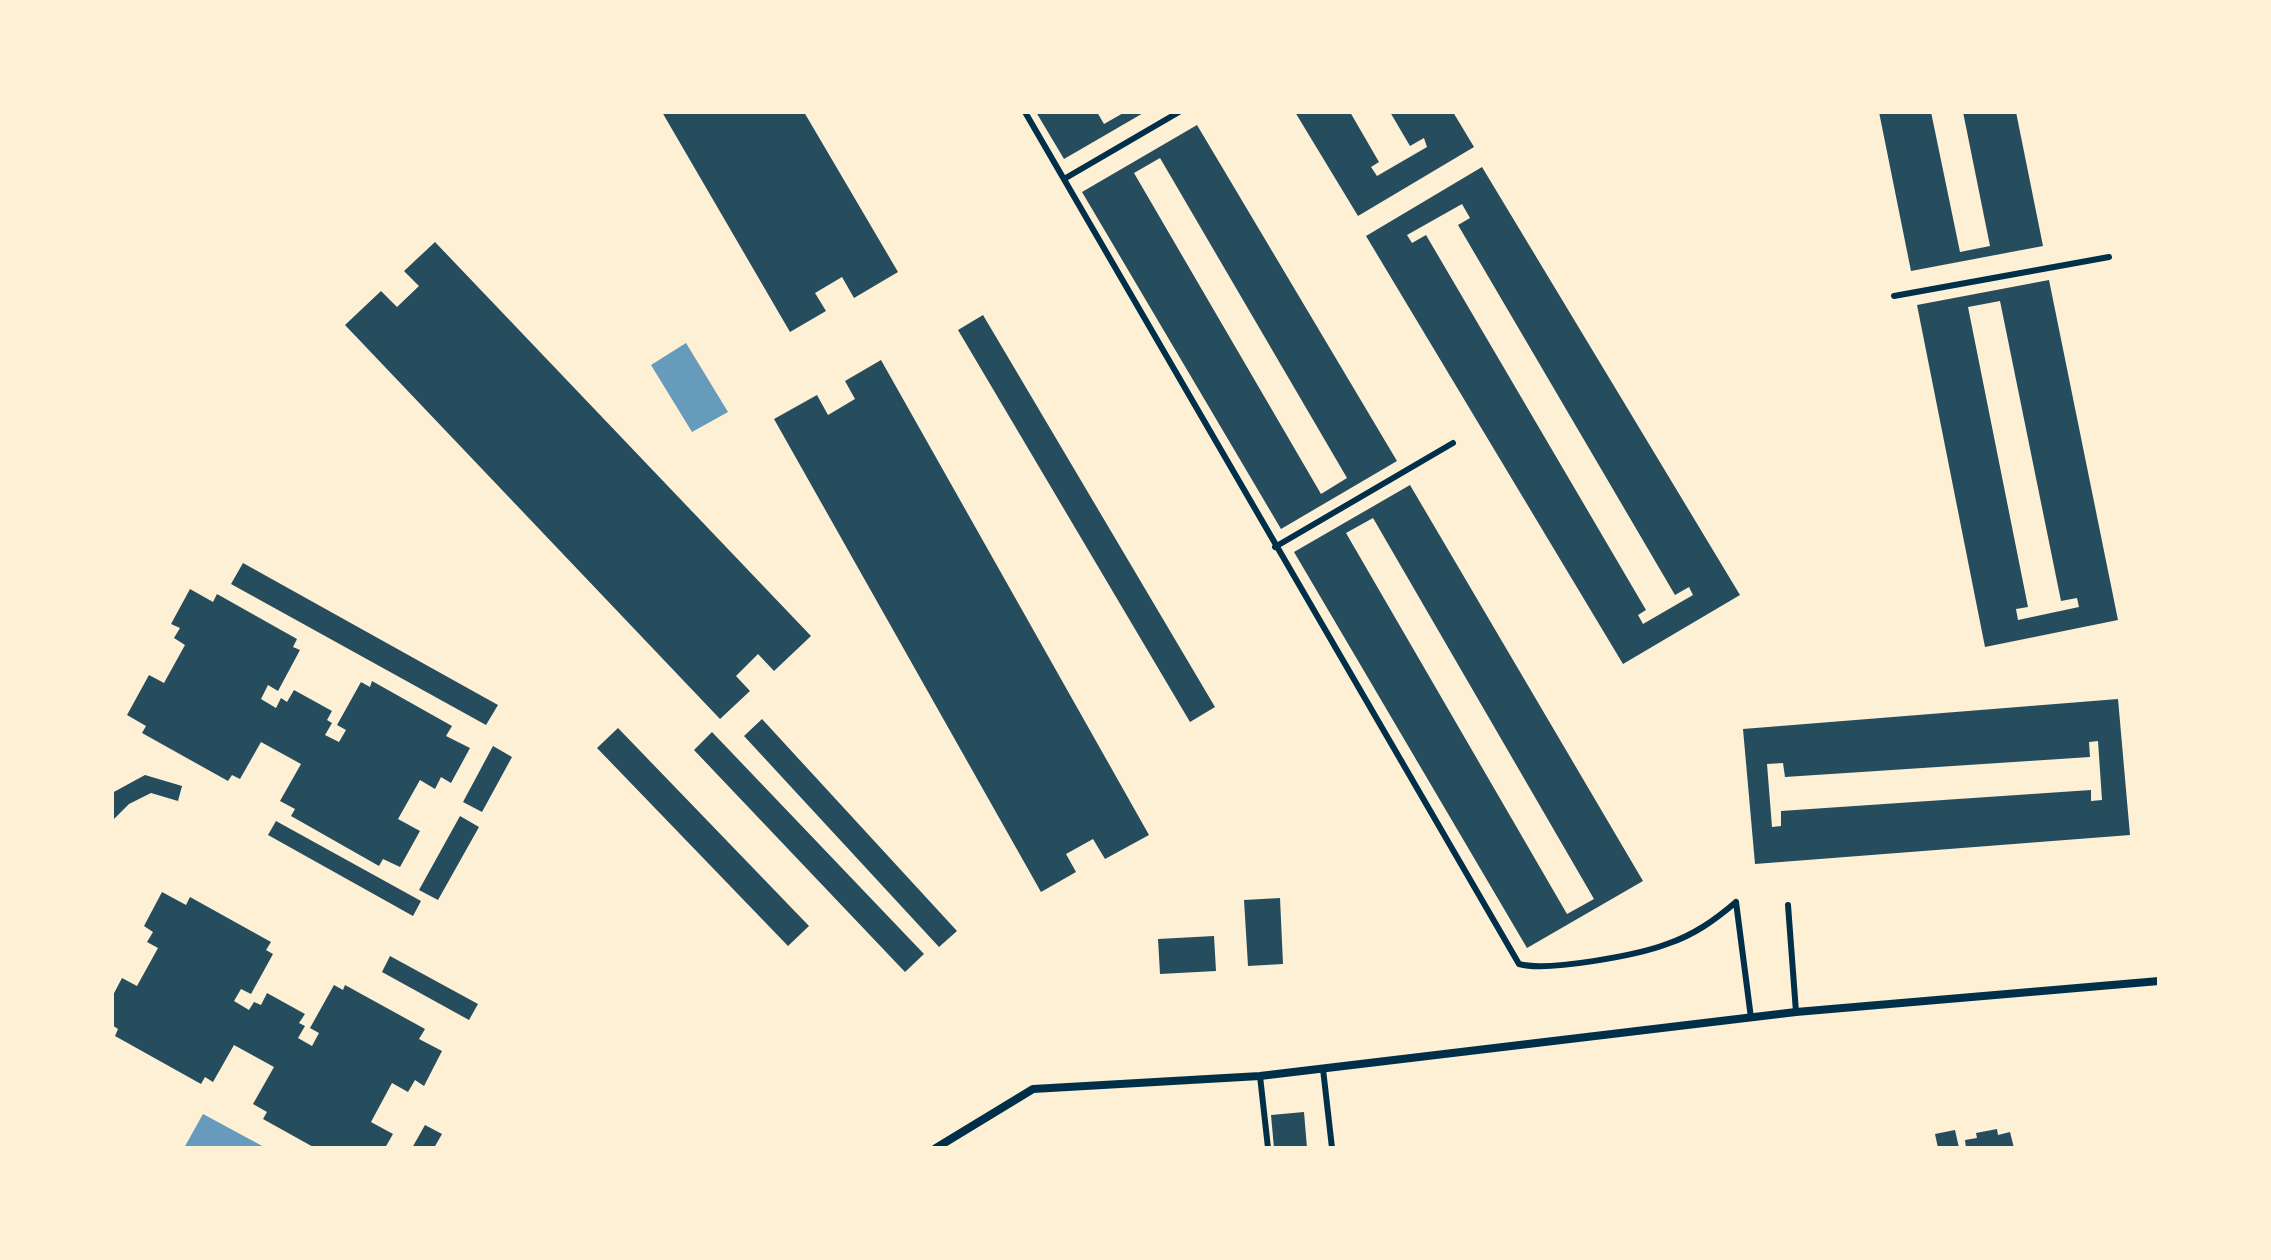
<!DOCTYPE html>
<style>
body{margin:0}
#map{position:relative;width:2271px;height:1260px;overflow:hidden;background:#fdf0d5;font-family:"Libre Baskerville",serif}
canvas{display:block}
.frame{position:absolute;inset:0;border:114px solid #fdf0d5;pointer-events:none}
</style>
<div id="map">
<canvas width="2271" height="1260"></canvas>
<div class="frame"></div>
</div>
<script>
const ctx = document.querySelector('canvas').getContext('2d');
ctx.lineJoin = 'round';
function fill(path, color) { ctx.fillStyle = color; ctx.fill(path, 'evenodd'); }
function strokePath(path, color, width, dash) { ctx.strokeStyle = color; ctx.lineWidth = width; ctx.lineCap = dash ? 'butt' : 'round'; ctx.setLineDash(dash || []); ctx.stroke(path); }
const water = new Path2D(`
 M686,343L728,412L692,432L651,365Z
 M203,1114L266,1148H184Z`);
const building = new Path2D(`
 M662,112H804L898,272L854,298L842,277L815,293L826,311L790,332Z
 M1036,112H1097L1104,124L1125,112H1145L1064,159Z
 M1295,112H1350L1379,162L1371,167L1377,176L1427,147L1424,138L1410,146L1390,112H1453L1474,147L1358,216Z
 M1879,112H1931L1960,252L1990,246L1963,112H2016L2043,246L1911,271Z
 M1197,125L1397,461L1281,529L1082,192ZM1160,158L1347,478L1321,494L1134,173Z
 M1482,167L1740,595L1623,664L1366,236ZM1462,204L1470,218L1458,225L1675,595L1689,587L1693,595L1643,624L1638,615L1646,610L1426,235L1412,243L1407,235Z
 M435,242L811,636L774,671L758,654L736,676L750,691L720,719L345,325L381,291L397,307L419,286L404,271Z
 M2049,280L2118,620L1985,647L1917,305ZM2000,301L2061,601L2077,598L2079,607L2018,620L2016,609L2028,607L1968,307Z
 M983,315L1215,707L1190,722L958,330Z
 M881,360L1149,835L1105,859L1093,839L1066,854L1076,872L1041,892L774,419L817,395L828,415L855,399L845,381Z
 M1410,485L1643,881L1527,948L1294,552ZM1373,518L1594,899L1567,914L1346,533Z
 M243,563L498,705L486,725L231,584Z
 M190,589L213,602L217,594L297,639L293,647L300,650L278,691L268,685L261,699L276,708L281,698L287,702L294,690L332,711L327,720L332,723L325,735L339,742L346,730L337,725L361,682L370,687L372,681L452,726L446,736L470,748L451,783L441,777L435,789L420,780L398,819L420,831L400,867L383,859L379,866L291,816L295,809L280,801L301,764L261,742L240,779L232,775L228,781L142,733L146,726L127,715L149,675L164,683L185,645L174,638L180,628L171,624Z
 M2118,699L2130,835L1755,864L1743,729ZM2098,741L2102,800L2091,801V790L1781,811V826L1772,827L1767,764L1783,763L1785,777L2090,757L2089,742Z
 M762,719L957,931L939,947L744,736Z
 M618,728L809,926L788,946L597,748Z
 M712,732L924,954L905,972L694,750Z
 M493,746L512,757L482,812L463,802Z
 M145,775L182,786L178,801L151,793L129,804L112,821V793Z
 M460,816L479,827L438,900L419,890Z
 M276,821L421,901L413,916L268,835Z
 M162,892L186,905L190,897L271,942L266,950L273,954L251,994L241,989L234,1001L249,1010L254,1002L261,1005L267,993L305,1014L299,1023L305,1026L298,1038L312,1046L319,1033L310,1028L334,985L343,990L345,985L425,1029L419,1039L442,1051L424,1086L415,1080L408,1092L392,1083L371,1122L393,1134L385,1148H315L263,1119L267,1112L253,1104L274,1067L234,1045L213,1082L205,1077L201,1084L115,1036L118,1029L112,1025V997L122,978L137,986L158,948L147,942L153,932L144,926Z
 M1280,898L1283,964L1248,966L1244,900Z
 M1214,936L1216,971L1160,974L1158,939Z
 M390,956L478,1004L469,1020L382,972Z
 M1304,1112L1307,1148H1274L1271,1115Z
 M425,1125L442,1134L434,1148H412Z
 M1997,1129L1998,1135L2010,1132L2014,1148H1966L1965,1140L1977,1138L1976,1133Z
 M1955,1130L1959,1148H1938L1935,1134Z`);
const service = new Path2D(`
 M1025,112L1519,964C1548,972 1638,955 1667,944C1694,935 1715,920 1736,902
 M1064,179L1179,112
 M1894,296L2109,257
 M1275,547L1453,443
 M1736,902L1751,1018
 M1788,905L1796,1012
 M1323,1069L1332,1148
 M1260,1076L1268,1148`);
const minor = new Path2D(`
 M936,1148L1033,1089L1260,1076L1796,1012L2159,981`);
fill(water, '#669bbc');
fill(building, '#264d5e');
strokePath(service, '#003049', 6);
strokePath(minor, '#003049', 8);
</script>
